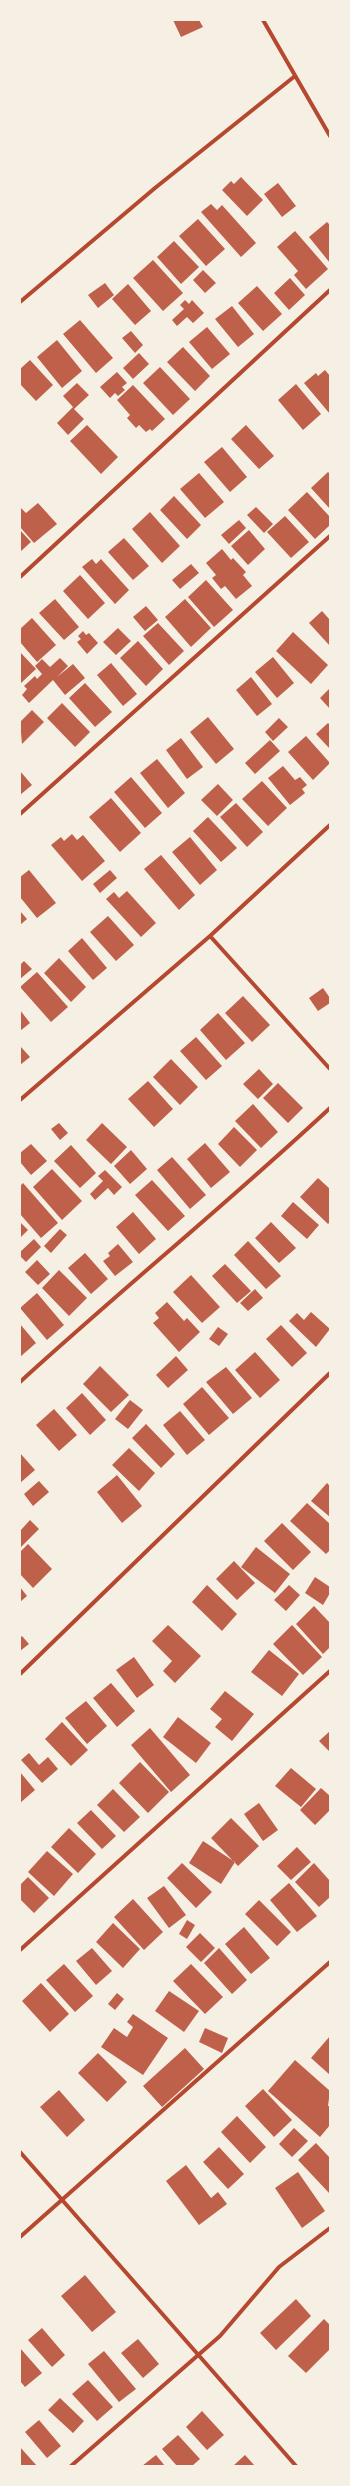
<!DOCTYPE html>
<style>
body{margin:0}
#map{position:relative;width:350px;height:2486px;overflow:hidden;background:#f6efe4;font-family:"Varela Round",sans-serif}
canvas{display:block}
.frame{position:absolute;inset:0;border:21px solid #f6efe4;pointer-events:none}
</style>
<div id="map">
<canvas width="350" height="2486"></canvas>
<div class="frame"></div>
</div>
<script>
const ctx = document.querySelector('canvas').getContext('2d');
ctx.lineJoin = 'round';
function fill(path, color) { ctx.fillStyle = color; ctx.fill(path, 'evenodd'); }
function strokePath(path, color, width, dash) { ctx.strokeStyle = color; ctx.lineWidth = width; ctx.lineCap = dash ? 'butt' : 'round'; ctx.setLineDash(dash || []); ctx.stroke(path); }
const building = new Path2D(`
 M173,20H199L203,27L181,37Z
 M241,177L263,200L247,216L222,190L231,181L234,184Z
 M278,183L296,206L282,217L264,194Z
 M211,204L217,210L222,205L256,243L241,257L201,212Z
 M198,219L225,249L206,266L179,236Z
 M327,222L330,225V263L309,237Z
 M295,231L328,269L306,289L294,275L298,271L277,247Z
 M174,241L199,267L181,284L157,257Z
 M153,260L183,293L163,311L133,278Z
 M203,270L216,283L205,293L193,280Z
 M290,278L305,295L289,310L274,293Z
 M105,283L114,295L98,308L88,295Z
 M128,284L151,311L135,325L112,299Z
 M257,286L282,314L263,331L238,303Z
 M185,300L189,304L192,300L204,313L193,323L187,317L177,326L172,320L184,309L180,305Z
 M232,306L254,334L238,347L215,319Z
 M80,320L113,358L96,373L63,334Z
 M207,327L230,354L212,369L189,342Z
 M131,331L143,345L135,353L122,338Z
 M57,340L82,371L62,388L37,357Z
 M183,347L210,376L195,391L167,362Z
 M139,353L149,364L133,379L123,368Z
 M30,360L53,385L36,401L20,384V369Z
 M160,367L190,399L173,415L143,383Z
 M325,370L330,376V414L304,383L316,373L318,376Z
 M117,372L127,383L122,387L125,390L118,396L115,393L110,398L100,387Z
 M77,383L89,395L74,409L84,419L68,435L57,423L73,407L63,396Z
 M296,384L321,414L303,430L278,400Z
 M133,385L165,419L152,431L150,429L146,432L139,425L136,428L127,418L130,415L117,400Z
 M87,425L118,457L101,474L70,441Z
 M246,425L274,456L259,469L231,439Z
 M222,447L247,477L230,492L204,462Z
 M328,472L330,474V509L311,488Z
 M199,473L224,502L205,518L180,489Z
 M307,492L330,517V525L315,539L288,510Z
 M174,496L201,525L187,539L160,510Z
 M38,503L57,524L34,543L20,527V507L26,513Z
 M256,507L273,524L264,533L247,515Z
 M150,512L180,546L162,563L132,529Z
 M285,516L309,542L291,558L267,532Z
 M239,520L246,528L229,544L221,535Z
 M20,530L31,542L20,552Z
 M249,530L265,549L248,565L231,546Z
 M124,538L149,566L133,580L108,552Z
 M222,549L231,560L233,558L246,572L243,575L252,586L236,599L225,586L221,589L212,578L216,575L206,563Z
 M92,559L96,564L101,559L129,590L115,604L82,567Z
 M191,564L199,573L180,589L172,580Z
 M80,575L105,603L88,619L63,591Z
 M206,580L233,610L214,627L188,597Z
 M55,599L79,627L64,640L39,613Z
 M185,599L211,628L191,647L165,617Z
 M146,606L158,620L145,631L133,617Z
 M322,611L330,620V646L309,623Z
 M32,618L56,645L37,662L20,642V629Z
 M158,623L184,651L169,665L143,636Z
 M118,628L131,641L116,655L103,642Z
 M83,631L86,635L89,633L98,643L87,654L77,642L81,639L78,636Z
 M293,632L328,665L311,684L276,651Z
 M138,641L163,669L146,686L120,658Z
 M20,652L36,669L20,684Z
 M273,657L294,683L277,698L255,672Z
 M60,658L68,666L57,677L73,664L85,678L65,695L53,680L29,703L22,695L27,689L24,686L35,676L37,679L42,674L35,666L42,659L50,667Z
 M111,663L137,694L123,706L97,675Z
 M251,677L272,704L257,716L236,690Z
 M85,683L112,712L95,727L69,698Z
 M330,688V709L320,698Z
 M62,703L90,732L75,747L47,718Z
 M32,710L44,722L22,744L20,722Z
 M208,717L234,749L216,764L190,732Z
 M279,718L288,727L273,741L265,732Z
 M328,723L330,725V749L316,734Z
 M306,736L330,763L313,780L288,752Z
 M181,738L203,767L187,779L166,750Z
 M270,740L280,751L255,774L245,763Z
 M157,759L185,793L168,808L140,773Z
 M283,766L295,780L300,777L307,785L302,789L305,793L290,805L268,778Z
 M20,771L32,785L20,795Z
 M131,777L162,813L145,828L114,792Z
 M262,781L287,808L268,826L242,799Z
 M218,784L233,800L217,816L201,800Z
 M111,798L141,833L120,852L89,817Z
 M236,803L263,832L247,847L220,817Z
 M208,817L237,848L221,862L193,831Z
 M72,834L77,840L83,835L105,861L82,881L51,845L61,837L64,841Z
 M190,837L217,870L200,885L172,852Z
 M161,855L195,895L179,910L144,869Z
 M29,870L56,903L37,918L20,897V877Z
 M110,870L117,878L100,893L93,884Z
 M127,891L156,923L141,937L106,899L114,892L119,898Z
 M20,911L27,919L20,925Z
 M108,916L134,945L116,961L90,932Z
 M82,938L107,968L93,980L68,951Z
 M59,958L86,987L71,1002L44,973Z
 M24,961L32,969L20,979V965Z
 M37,972L68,1007L51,1022L20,987Z
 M323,988L330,998V1003L318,1011L309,998Z
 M243,996L270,1025L252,1042L225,1013Z
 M20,1010L30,1023L20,1031Z
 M218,1013L245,1043L226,1060L200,1030Z
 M196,1037L222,1066L206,1080L180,1051Z
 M21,1047L30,1057L20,1065V1048Z
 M171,1059L198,1087L180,1105L153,1077Z
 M259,1069L273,1084L258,1099L243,1084Z
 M148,1081L173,1109L154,1127L128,1099Z
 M278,1083L303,1108L288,1123L263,1098Z
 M253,1104L278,1132L261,1148L235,1121Z
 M59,1123L68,1133L60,1140L51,1129Z
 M102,1123L127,1147L111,1164L86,1140Z
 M234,1127L257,1150L240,1167L218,1144Z
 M205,1143L230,1172L211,1188L187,1159Z
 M31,1144L47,1161L31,1175L20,1162V1153Z
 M71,1145L96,1173L80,1188L54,1161Z
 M131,1150L147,1169L130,1184L114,1166Z
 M172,1157L206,1195L190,1209L157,1170Z
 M52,1169L82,1201L62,1220L33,1187Z
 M105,1170L122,1187L114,1195L108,1188L95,1200L90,1194L103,1181L98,1176Z
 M318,1178L330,1189V1222L328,1224L300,1197Z
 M152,1180L185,1216L168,1231L135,1195Z
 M23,1183L58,1223L41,1238L20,1214V1186Z
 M293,1202L319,1225L307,1239L281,1216Z
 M133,1212L156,1239L139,1254L116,1227Z
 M20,1222L28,1230L20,1238Z
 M271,1222L296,1248L279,1263L255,1238Z
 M60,1229L67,1235L51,1253L44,1246Z
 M34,1239L41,1247L26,1262L20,1256V1252Z
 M248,1241L281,1276L266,1289L234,1255Z
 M118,1244L133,1262L115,1276L103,1261L110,1256L108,1253Z
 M85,1253L108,1279L91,1294L68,1268Z
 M37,1260L50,1274L38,1285L25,1272Z
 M225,1264L251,1291L237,1303L212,1276Z
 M59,1270L87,1298L69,1316L42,1288Z
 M191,1275L220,1307L202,1323L173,1292Z
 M255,1289L263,1298L248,1311L240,1303Z
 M37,1293L64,1325L47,1340L20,1308Z
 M167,1302L184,1321L187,1318L200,1332L179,1352L153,1323L159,1318L155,1313Z
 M311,1312L330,1329L316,1347L289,1321L297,1313L304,1320Z
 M20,1324L36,1343L20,1357Z
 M281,1325L307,1353L292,1367L266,1339Z
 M218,1327L228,1334L219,1346L209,1339Z
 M255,1352L280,1380L260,1398L235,1370Z
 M176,1356L188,1370L168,1388L156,1375Z
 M100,1366L129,1395L111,1412L83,1384Z
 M226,1367L252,1398L233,1414L206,1382Z
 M202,1387L229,1418L209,1435L183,1404Z
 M82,1393L106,1420L90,1435L66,1408Z
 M130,1400L143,1410L128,1429L115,1419Z
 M54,1409L77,1435L59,1451L36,1425Z
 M180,1411L205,1440L187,1455L163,1425Z
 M146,1424L175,1454L161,1468L132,1438Z
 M129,1448L155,1473L139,1491L112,1465Z
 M20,1453L35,1470L20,1483Z
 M117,1475L142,1506L122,1523L97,1492Z
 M39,1481L49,1492L33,1506L24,1494Z
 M327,1483L330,1486V1517L311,1501Z
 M307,1503L330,1524V1550L326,1554L290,1521Z
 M30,1520L39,1529L20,1548V1531Z
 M282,1523L311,1552L293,1570L264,1541Z
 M28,1544L52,1569L33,1588L20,1574V1552Z
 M256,1547L290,1574L275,1593L241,1567Z
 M234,1561L255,1583L237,1600L216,1579Z
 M315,1577L330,1587V1593L323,1605L305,1593Z
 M207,1585L237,1614L222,1631L192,1602Z
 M289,1585L300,1595L286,1611L274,1600Z
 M20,1587L27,1596L20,1602Z
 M314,1606L330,1623V1647L323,1654L296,1624Z
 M168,1625L201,1656L175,1683L163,1671L172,1661L152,1641Z
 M292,1625L322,1657L303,1675L273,1644Z
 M22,1636L29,1644L20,1651V1638Z
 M269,1650L299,1674L282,1696L251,1672Z
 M134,1657L154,1685L137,1698L116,1670Z
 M111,1683L135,1711L117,1727L93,1698Z
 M225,1691L254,1714L232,1741L215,1727L222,1719L210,1709Z
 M86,1701L107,1726L87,1744L65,1718Z
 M178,1717L211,1743L196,1763L163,1737Z
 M62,1722L88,1750L71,1766L45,1739Z
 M150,1728L190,1775L171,1792L131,1745Z
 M330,1731V1752L319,1741Z
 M29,1753L39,1765L48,1757L58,1769L42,1783L21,1760Z
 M140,1762L169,1792L148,1813L119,1783Z
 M291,1768L316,1789L301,1807L275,1786Z
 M20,1772L35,1790L20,1803Z
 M321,1788L330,1796V1810L315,1825L300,1810Z
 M113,1789L140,1817L124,1832L97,1805Z
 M259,1803L278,1830L263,1841L244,1814Z
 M91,1810L116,1836L102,1849L77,1823Z
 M231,1818L259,1846L238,1866L211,1838Z
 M69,1828L96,1854L78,1873L51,1847Z
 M203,1841L235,1862L221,1884L189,1863Z
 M297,1847L311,1862L291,1880L277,1866Z
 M47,1851L73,1874L54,1896L28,1872Z
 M182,1863L212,1892L196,1908L167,1878Z
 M314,1863L330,1881V1897L319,1907L295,1882Z
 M28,1877L49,1898L34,1913L20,1899V1885Z
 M289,1883L317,1916L297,1932L270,1900Z
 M164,1886L186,1915L169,1928L147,1898Z
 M133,1899L163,1932L144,1950L114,1917Z
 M259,1900L291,1932L277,1946L245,1914Z
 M187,1920L195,1925L187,1939L179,1934Z
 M113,1923L140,1949L123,1968L96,1942Z
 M244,1927L270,1958L251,1974L225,1944Z
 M200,1933L215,1948L201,1962L186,1947Z
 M92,1948L112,1971L96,1985L76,1961Z
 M219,1948L247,1980L232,1994L204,1963Z
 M64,1964L93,1996L75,2012L46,1980Z
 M191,1964L223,1997L205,2014L173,1981Z
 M41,1983L69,2014L50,2032L22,2001Z
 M169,1991L199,2011L184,2032L155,2011Z
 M117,1993L124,1999L115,2010L108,2004Z
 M133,2014L168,2038L143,2075L101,2047L114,2028L127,2037L133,2027L127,2022Z
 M205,2028L228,2038L222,2053L199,2042Z
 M330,2036V2075L311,2058Z
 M185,2048L204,2069L162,2107L143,2086Z
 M98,2053L127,2082L107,2102L78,2073Z
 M295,2060L330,2091L328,2106H330V2125L320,2137L268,2091Z
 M263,2089L292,2120L274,2137L245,2106Z
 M59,2090L85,2120L67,2137L40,2107Z
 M237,2116L266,2147L250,2163L221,2132Z
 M294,2128L308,2141L292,2157L279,2144Z
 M316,2143L330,2158V2194L298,2160Z
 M219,2147L244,2174L228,2189L203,2162Z
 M186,2165L211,2198L218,2192L227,2204L199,2225L166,2181Z
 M298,2172L325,2211L302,2228L275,2188Z
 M85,2275L116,2312L92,2332L61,2296Z
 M296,2299L311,2316L276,2350L260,2333Z
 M324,2319L330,2325V2349L306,2373L288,2356Z
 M42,2328L65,2355L52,2367L28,2340Z
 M138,2339L159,2364L143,2378L121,2353Z
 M20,2348L42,2373L25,2387L20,2381Z
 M104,2351L136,2389L119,2402L88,2364Z
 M88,2380L113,2407L97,2421L72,2394Z
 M60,2398L84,2421L73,2433L48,2410Z
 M202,2411L224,2435L207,2450L186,2427Z
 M39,2420L61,2446L47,2458L25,2432Z
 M178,2435L200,2459L192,2466H177L162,2449Z
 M20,2447L37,2466H20Z
 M156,2455L165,2466H142Z
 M245,2455L255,2466H233Z`);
const minor = new Path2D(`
 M263,20L330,136
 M20,302L155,188L295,76
 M20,577L330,290
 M20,814L330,536
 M210,936L330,1069
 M20,1100L210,936L330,825
 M20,1382C122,1289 229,1202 330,1108
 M20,1674L330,1373
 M20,1950L330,1671
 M20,2152L296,2466
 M20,2237L330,1962
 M71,2466L220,2336L279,2267L330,2228`);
fill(building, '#bf614a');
strokePath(minor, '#b5482f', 4);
</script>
